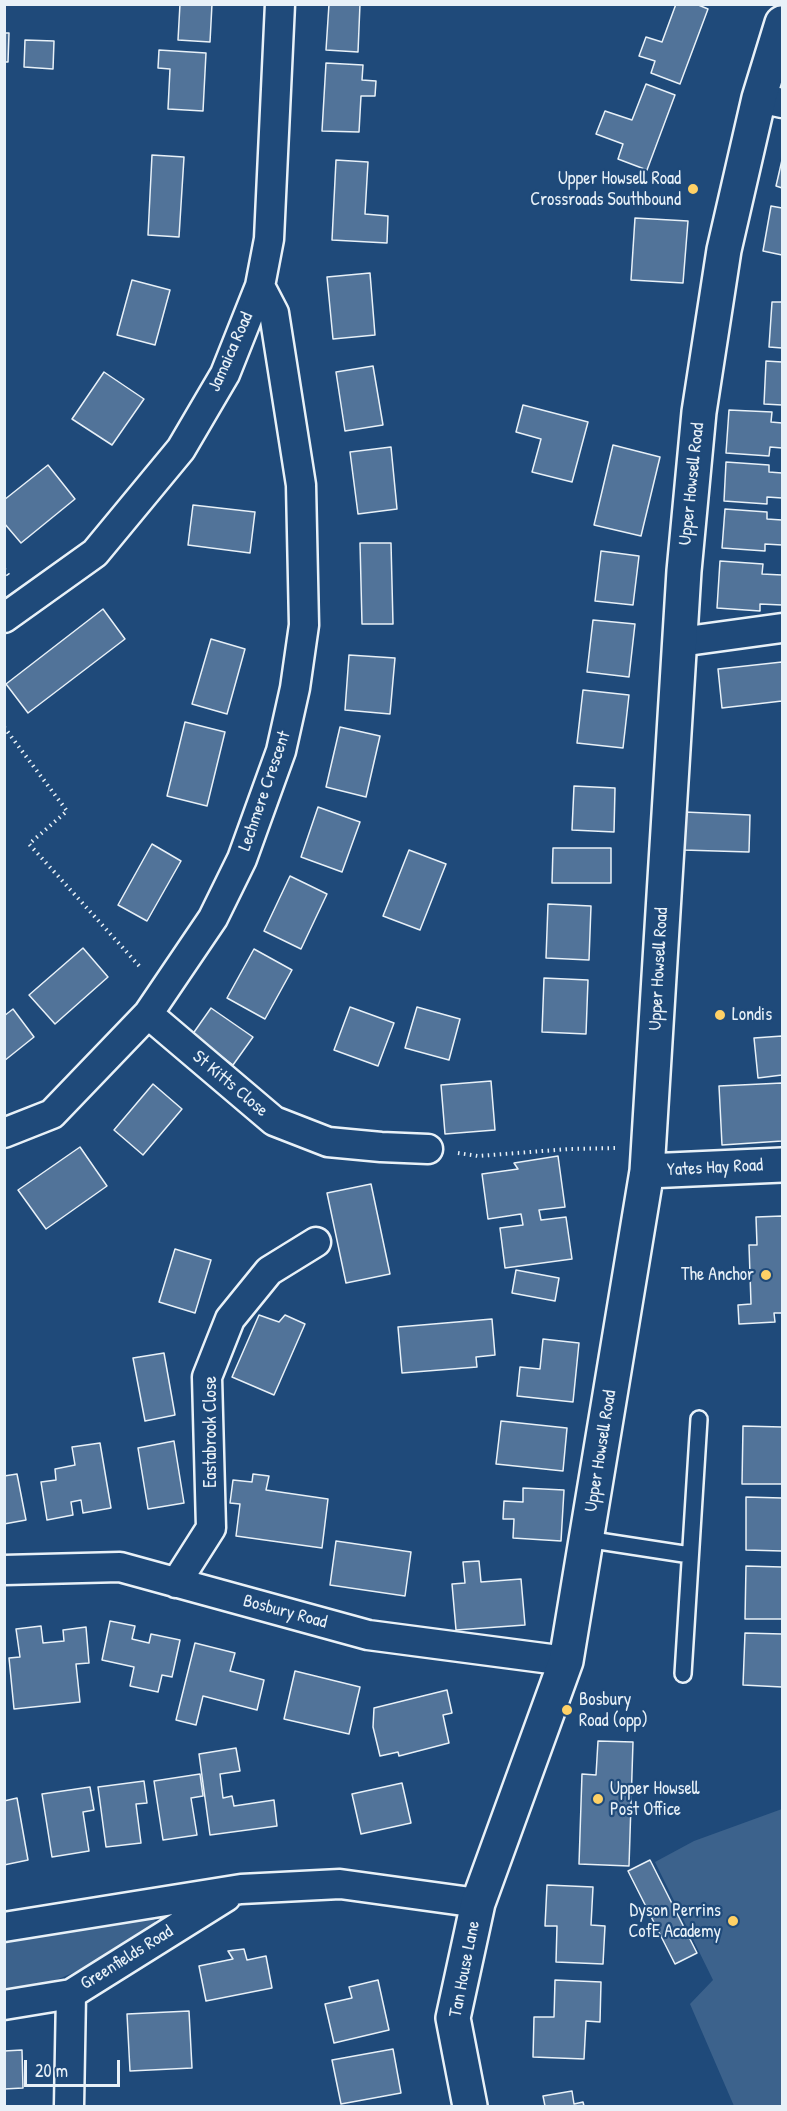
<!DOCTYPE html>
<style>
body{margin:0}
#map{position:relative;width:787px;height:2111px;overflow:hidden;background:#1f4a7a;font-family:"Patrick Hand",sans-serif}
canvas{display:block}
.frame{position:absolute;inset:0;border:6px solid #e8f1f8;pointer-events:none}
.scale{position:absolute;left:24px;top:2060px;width:96px;height:27px;box-sizing:border-box;border:3px solid #e8f1f8;border-top:0;padding-left:8px;font-size:18px;line-height:21px;white-space:nowrap;color:#e8f1f8;-webkit-text-stroke:4px #1f4a7a;paint-order:stroke}
</style>
<div id="map">
<canvas width="787" height="2111"></canvas>
<div class="frame"></div>
<div class="scale">20 m</div>
</div>
<script>
const ctx = document.querySelector('canvas').getContext('2d');
ctx.lineJoin = 'round';
function fill(path, color) { ctx.fillStyle = color; ctx.fill(path, 'evenodd'); }
function strokePath(path, color, width, dash) { ctx.strokeStyle = color; ctx.lineWidth = width; ctx.lineCap = dash ? 'butt' : 'round'; ctx.setLineDash(dash || []); ctx.stroke(path); }
function label(font, color, halo, rows, align = 'center') {
  ctx.font = font + ' "Patrick Hand",sans-serif'; ctx.lineWidth = 4.5; ctx.setLineDash([]); ctx.textBaseline = 'middle'; ctx.strokeStyle = halo; ctx.fillStyle = color; for (const [text, x, y, turn = 0] of rows) {
    ctx.save(); ctx.translate(x, y); ctx.rotate((+turn || 0) * Math.PI / 180); ctx.textAlign = isNaN(turn) ? turn : align; if (halo) ctx.strokeText(text, 0, 0); ctx.fillText(text, 0, 0); ctx.restore();
  }
}
const green = new Path2D(`
 M782,1809V2106H734L690,2004L713,1980L655,1862L694,1841Z
 M152,1917L156,1922L151,1928L87,1967L37,1988L5,1990V1943L37,1935Z`);
const building = new Path2D(`
 M180,4H212L210,42L178,40Z
 M329,4H360L358,52L326,50Z
 M676,4H696L708,9L680,84L651,73L655,61L639,56L646,37L662,42Z
 M4,33H9L8,62H4Z
 M25,40L54,41L53,69L24,67Z
 M159,50L206,53L203,111L168,109L170,69L158,68Z
 M326,63L363,65L362,80L376,81L375,96H361L359,132L322,131Z
 M646,84L675,95L647,170L618,159L623,144L596,134L605,111L632,120Z
 M152,155L184,157L179,237L148,235Z
 M336,160L368,162L365,214L388,216L387,243L332,240Z
 M782,160V188L776,186Z
 M771,206L782,208V255L763,251Z
 M635,218L688,221L683,283L631,280Z
 M370,273L375,335L333,339L327,277Z
 M132,280L170,290L155,345L117,335Z
 M772,302H782V348L769,347Z
 M766,361L782,362V405L764,404Z
 M373,366L383,425L345,431L336,372Z
 M104,372L144,399L112,445L72,419Z
 M523,405L588,422L572,482L532,472L541,439L516,432Z
 M729,410L772,412L771,422L782,423V448L770,447L769,456L726,453Z
 M613,445L660,457L641,536L594,525Z
 M391,447L397,509L358,514L350,452Z
 M726,462L769,465V472L782,473V498L767,497V504L724,501Z
 M48,465L75,499L21,543L4,523V500Z
 M193,505L255,512L250,553L188,545Z
 M725,509L767,512V519L782,520V545L765,544V551L722,548Z
 M360,543H391L393,624H362Z
 M601,551L639,556L633,605L595,601Z
 M720,561L763,564L762,574L782,575V605L760,604V611L717,608Z
 M103,609L125,639L28,713L6,684Z
 M593,620L635,624L629,677L587,672Z
 M211,639L245,649L227,714L192,704Z
 M349,655L395,658L390,714L345,710Z
 M782,662V701L722,708L718,669Z
 M583,690L629,695L623,748L577,743Z
 M185,722L225,732L207,806L167,796Z
 M340,727L380,736L366,797L326,787Z
 M574,786L615,788L614,832L572,830Z
 M318,807L360,822L342,872L301,857Z
 M685,812L750,815L749,852L683,850Z
 M152,844L181,861L147,921L118,905Z
 M553,848H611V883H552Z
 M409,850L446,864L420,930L383,916Z
 M290,876L327,894L301,949L264,931Z
 M548,904L591,906L589,960L546,958Z
 M83,948L108,977L55,1024L29,995Z
 M254,949L292,970L265,1019L227,998Z
 M544,978L588,980L586,1034L542,1032Z
 M350,1007L394,1023L378,1066L334,1050Z
 M417,1007L460,1019L449,1060L405,1048Z
 M211,1008L253,1037L233,1065L192,1035Z
 M13,1009L34,1037L4,1061V1016Z
 M782,1036V1075L758,1078L754,1038Z
 M491,1081L495,1130L445,1134L441,1085Z
 M782,1083V1141L722,1145L719,1086Z
 M153,1084L182,1109L143,1155L114,1130Z
 M80,1147L107,1186L46,1229L18,1190Z
 M558,1156L565,1207L539,1210L541,1220L566,1217L572,1259L505,1268L500,1228L523,1225L521,1214L488,1219L482,1174L518,1169L514,1163Z
 M371,1184L390,1274L346,1283L327,1193Z
 M782,1216V1313H774L775,1322L739,1324L738,1305L751,1304L749,1245H757L756,1217Z
 M175,1249L211,1260L195,1313L159,1302Z
 M516,1270L559,1278L555,1301L512,1293Z
 M259,1315L279,1322L285,1315L305,1324L274,1395L232,1377Z
 M492,1319L495,1355L476,1357L477,1367L402,1373L398,1327Z
 M543,1339L579,1343L573,1402L517,1396L520,1367L540,1369Z
 M164,1353L175,1415L145,1421L133,1358Z
 M501,1421L567,1428L563,1471L496,1464Z
 M743,1426L782,1427V1484H742Z
 M174,1441L184,1503L148,1509L138,1448Z
 M100,1443L111,1508L83,1513L81,1500L71,1502L73,1515L47,1520L41,1482L56,1480L55,1469L75,1465L72,1447Z
 M17,1474L26,1520L4,1524V1476Z
 M253,1474L269,1476L266,1490L328,1499L322,1548L236,1536L240,1504L230,1503L233,1480L252,1482Z
 M523,1488L564,1490L561,1541L513,1538L514,1519H503L504,1501L523,1502Z
 M746,1497L782,1498V1551L746,1550Z
 M336,1541L411,1552L405,1596L330,1585Z
 M479,1561L481,1582L521,1579L525,1625L456,1630L452,1584L465,1583L463,1562Z
 M746,1566L782,1567V1619H745Z
 M110,1621L135,1626L132,1639L149,1643L151,1634L180,1640L172,1677L162,1675L158,1692L130,1686L134,1667L102,1660Z
 M41,1626L43,1643L64,1641L63,1630L86,1627L89,1663L76,1664L80,1702L14,1709L9,1658L20,1657L16,1629Z
 M745,1633L782,1634V1687L743,1685Z
 M195,1643L235,1653L230,1671L264,1680L257,1710L203,1696L196,1725L176,1720Z
 M295,1671L360,1687L349,1734L284,1719Z
 M447,1690L452,1713L443,1715L449,1743L399,1756L398,1752L380,1756L373,1727L374,1708Z
 M598,1741L633,1742L629,1866L579,1864L582,1774L596,1775Z
 M236,1748L240,1771L220,1774L223,1798L232,1796L234,1806L274,1800L277,1826L210,1835L199,1754Z
 M200,1774L203,1796L191,1798L197,1835L163,1840L154,1781Z
 M144,1781L147,1803L136,1804L141,1843L106,1847L98,1787Z
 M402,1783L411,1823L361,1834L352,1794Z
 M90,1787L94,1810L83,1812L89,1851L52,1857L42,1794Z
 M17,1798L28,1860L4,1865V1801Z
 M650,1860L697,1953L675,1964L628,1871Z
 M547,1885L593,1887L591,1925L605,1926L603,1964L556,1962L557,1926H545Z
 M244,1949L247,1960L266,1956L272,1988L206,2001L199,1966L233,1959L228,1951Z
 M378,1980L389,2030L334,2043L325,2004L352,1998L349,1987Z
 M555,1980L601,1982L600,2022L586,2021L584,2059L533,2057L534,2017H554Z
 M189,2011L192,2068L130,2071L127,2014Z
 M393,2049L401,2093L341,2104L332,2060Z
 M22,2050L23,2088L4,2089V2051Z
 M572,2091L574,2104L583,2102L584,2106H545L543,2096Z`);
const path = new Path2D(`
 M4,569L9,576
 M4,727L67,811L29,844L142,969
 M458,1153L478,1156L569,1149L615,1148`);
const service = new Path2D(`
 M586,1539L690,1555
 M683,1674L699,1419`);
const minor = new Path2D(`
 M759,98L782,103
 M4,618L95,553L181,449L225,374L260,286L269,239L280,4
 M680,642L782,628
 M148,1014L274,1121L328,1142L381,1147L428,1149
 M4,1133L52,1114L148,1014L213,918L242,859L281,751L295,688L304,625L301,485L274,313L260,286
 M4,1570L120,1567L368,1635L566,1661
 M176,1583L211,1528L207,1377L230,1319L269,1271L316,1242
 M4,1927L241,1889L340,1884L478,1903
 M4,2005L71,1994L226,1897
 M69,2106L71,1994`);
const tertiary = new Path2D(`
 M647,1171L782,1165
 M470,2106L453,2018L478,1903L566,1661L647,1171L684,571L699,412L724,250L759,98L782,23`);
const markers = [
 [693,189,6,"#ffd166"],
 [720,1015,6,"#ffd166"],
 [766,1275,6,"#ffd166"],
 [567,1710,6,"#ffd166"],
 [598,1799,6,"#ffd166"],
 [733,1921,6,"#ffd166"]
];
const poiNames = [
 ["Upper Howsell Road",681,179],
 ["Crossroads Southbound",681,200],
 ["Londis",732,1015,"left"],
 ["The Anchor",754,1275],
 ["Bosbury",579,1700,"left"],
 ["Road (opp)",579,1721,"left"],
 ["Upper Howsell",610,1789,"left"],
 ["Post Office",610,1810,"left"],
 ["Dyson Perrins",721,1911],
 ["CofE Academy",721,1932]
];
const streetNames = [
 ["Jamaica Road",231,352,-66],
 ["Upper Howsell Road",692,484,-84],
 ["Lechmere Crescent",265,791,-71],
 ["Upper Howsell Road",659,969,-87],
 ["St Kitts Close",230,1084,40],
 ["Yates Hay Road",715,1168,-3],
 ["Eastabrook Close",211,1432,-90],
 ["Upper Howsell Road",601,1451,-81],
 ["Bosbury Road",285,1612,15],
 ["Greenfields Road",127,1958,-32],
 ["Tan House Lane",465,1969,-79]
];
fill(green, '#3c628c');
fill(building, '#517399');
strokePath(building, '#e8f1f8', 1.5);
strokePath(service, '#e8f1f8', 20);
strokePath(minor, '#e8f1f8', 33);
strokePath(tertiary, '#e8f1f8', 38);
strokePath(path, '#e8f1f8', 4, [1.5, 4.5]);
strokePath(service, '#1f4a7a', 15);
strokePath(minor, '#1f4a7a', 28);
strokePath(tertiary, '#1f4a7a', 33);
for (const [x, y, r, color] of markers) { const dot = new Path2D(); dot.arc(x, y, r, 0, 2 * Math.PI); ctx.fillStyle = color; ctx.fill(dot); strokePath(dot, '#1f4a7a', 2); }
label('18px', '#e8f1f8', '#1f4a7a', poiNames, 'right');
label('18px', '#e8f1f8', '#1f4a7a', streetNames);
</script>
